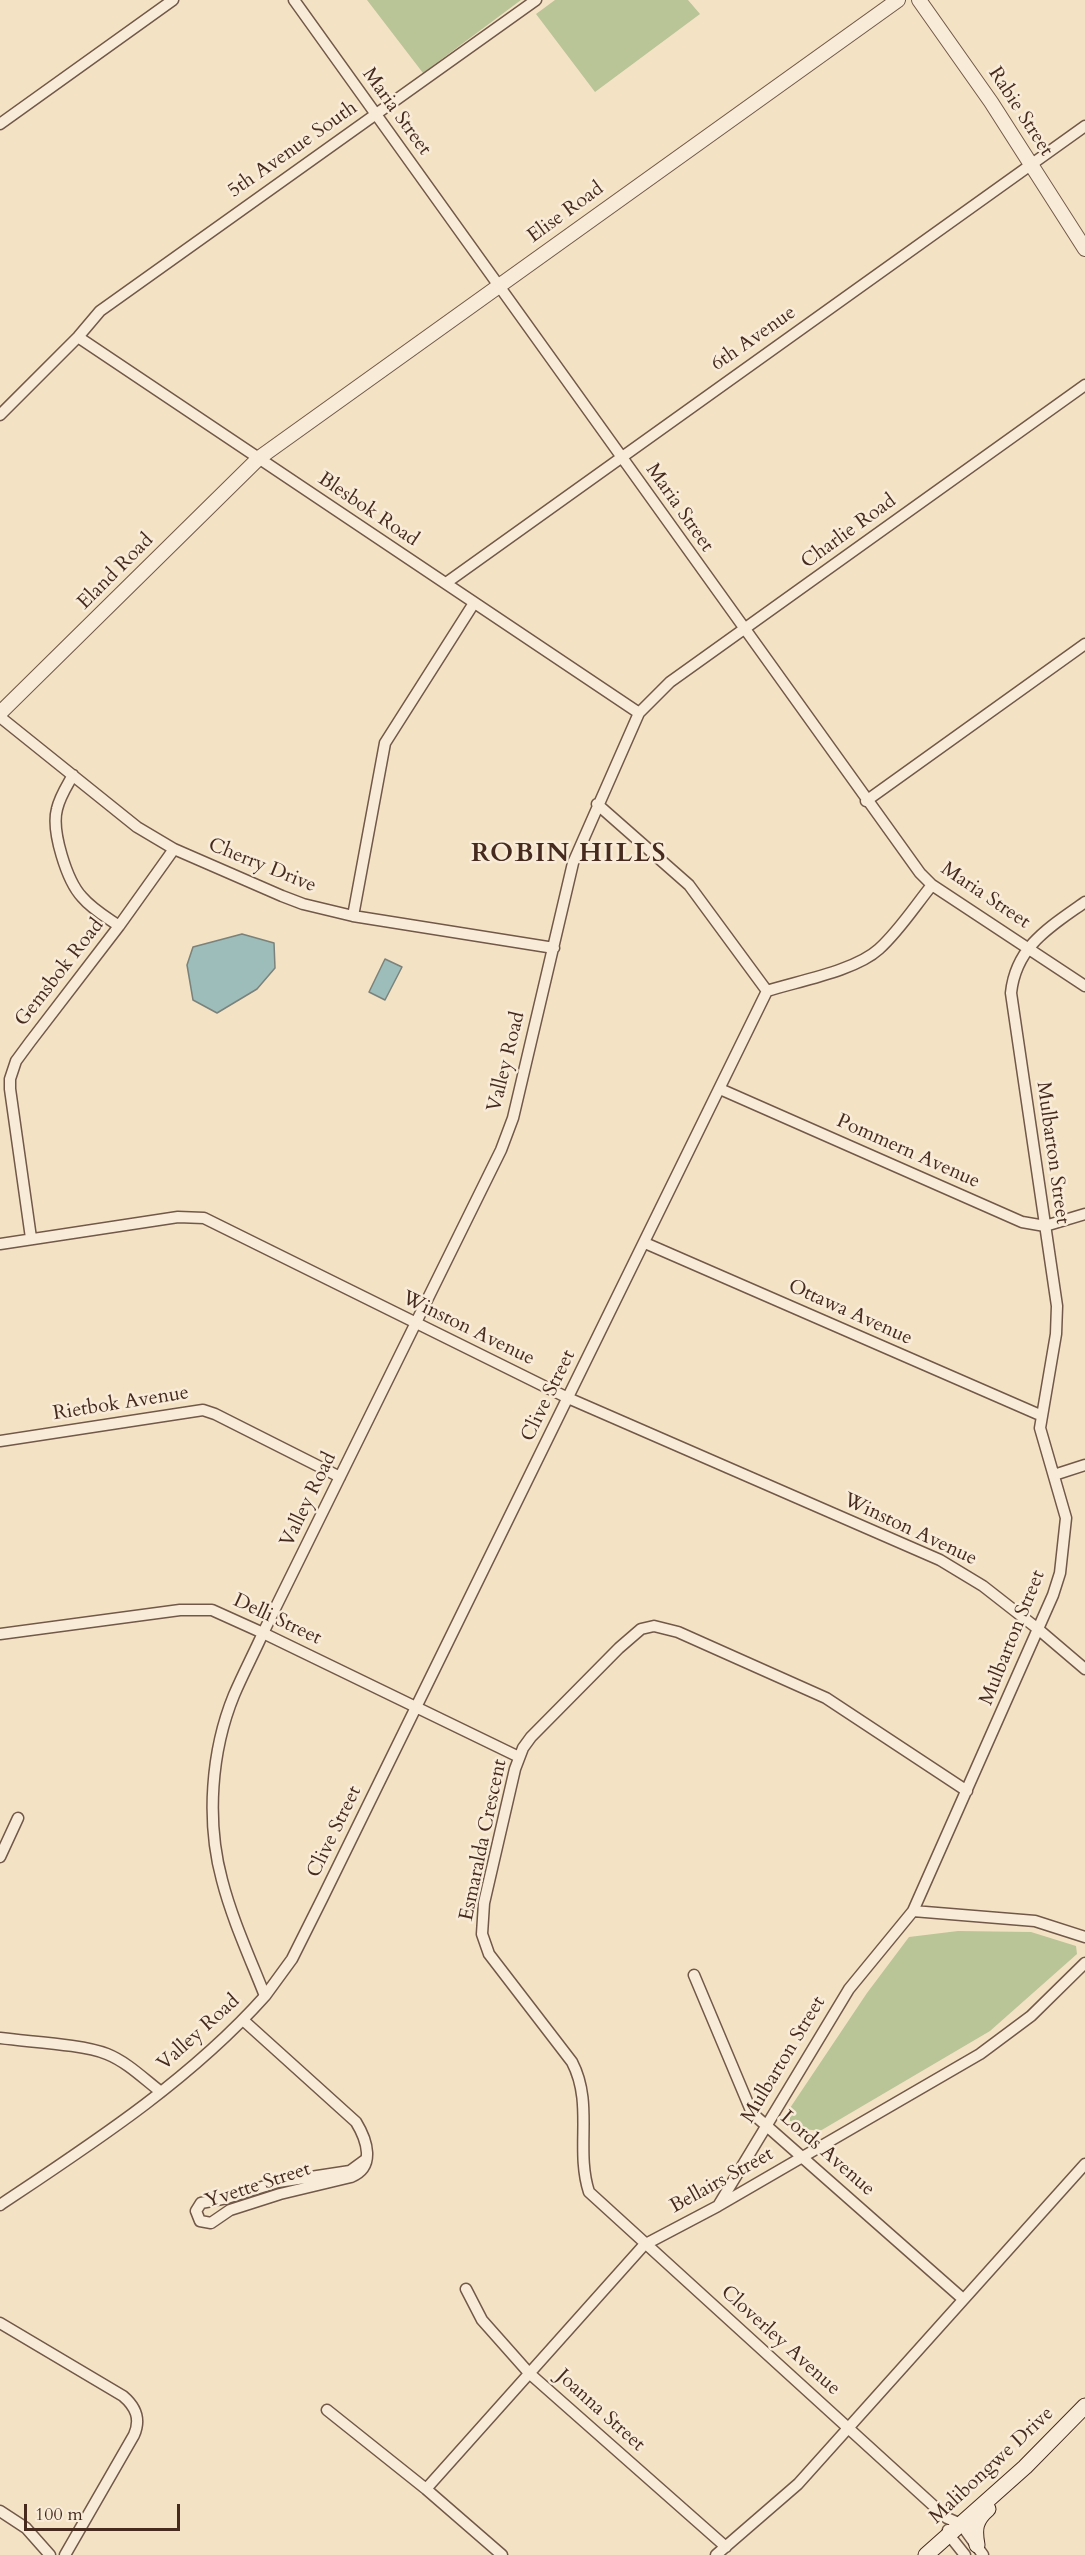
<!DOCTYPE html>
<style>
body{margin:0}
#map{position:relative;width:1085px;height:2555px;overflow:hidden;background:#f4e2c5;font-family:Cardo,serif}
canvas{display:block}
.scale{position:absolute;left:24px;top:2504px;width:156px;height:27px;box-sizing:border-box;border:3px solid #462a1e;border-top:0;padding-left:8px;font-size:18px;line-height:21px;white-space:nowrap;color:#462a1e;-webkit-text-stroke:4px #f8ecd9;paint-order:stroke}
</style>
<div id="map">
<canvas width="1085" height="2555"></canvas>
<div class="scale">100 m</div>
</div>
<script>
const ctx = document.querySelector('canvas').getContext('2d');
ctx.lineJoin = 'round';
function fill(path, color) { ctx.fillStyle = color; ctx.fill(path, 'evenodd'); }
function strokePath(path, color, width, dash) { ctx.strokeStyle = color; ctx.lineWidth = width; ctx.lineCap = dash ? 'butt' : 'round'; ctx.setLineDash(dash || []); ctx.stroke(path); }
function label(font, color, halo, rows, align = 'center') {
  ctx.font = font + ' Cardo,serif'; ctx.lineWidth = 5; ctx.setLineDash([]); ctx.textBaseline = 'middle'; ctx.strokeStyle = halo; ctx.fillStyle = color; for (const [text, x, y, turn = 0] of rows) {
    ctx.save(); ctx.translate(x, y); ctx.rotate((+turn || 0) * Math.PI / 180); ctx.textAlign = isNaN(turn) ? turn : align; if (halo) ctx.strokeText(text, 0, 0); ctx.fillText(text, 0, 0); ctx.restore();
  }
}
const green = new Path2D(`
 M367,0H521L423,73Z
 M555,0H688L700,14L595,92L536,14Z
 M958,1931L1031,1932L1076,1946L1077,1954L990,2031L820,2131L804,2129L790,2121V2108L867,1993L909,1937Z`);
const water = new Path2D(`
 M242,934L274,943L275,968L257,989L217,1013L193,1000L187,965L193,947Z
 M385,959L402,967L385,1000L369,992Z`);
const minor = new Path2D(`
 M294,0L920,873L932,885L1085,986
 M0,124L173,0
 M78,337L639,713
 M0,415L78,337L100,311L536,0
 M446,583L1085,126
 M0,717L137,827L174,849L282,896L303,904L353,916L554,948
 M73,775C67,786 60,796 57,809C51,831 67,881 82,897C92,909 106,917 119,926
 M866,801L1085,644
 M597,804L689,885L767,991
 M353,916L385,743L474,603
 M720,1089L1022,1222L1045,1226L1085,1214
 M31,1238L10,1089V1079L16,1061L30,1042L119,926L174,849
 M645,1243L1040,1415
 M0,1244L178,1217L204,1218L568,1398L940,1560L983,1586L1038,1629L1085,1669
 M0,1441L203,1410L215,1414L340,1477
 M1054,1475L1085,1465
 M0,1634L180,1610H212L263,1633L519,1757
 M967,1791L826,1698L678,1632L654,1626L641,1629L619,1648L531,1737L523,1748L515,1769L484,1903L482,1934L489,1954L572,2062C594,2104 575,2149 589,2192L947,2518L961,2524L983,2555
 M0,1857L18,1818
 M913,1911L1035,1921L1085,1937
 M694,1975L752,2113L963,2299
 M265,1996L292,1959L322,1899L767,991C798,981 855,971 879,949C899,931 915,906 932,885
 M243,2020L356,2122C367,2140 376,2167 351,2177L280,2194L230,2210L211,2223L200,2221L196,2211L201,2203L227,2198L278,2182L350,2171L365,2160
 M0,2038C29,2042 82,2044 107,2054C127,2062 144,2079 161,2092
 M0,2205C93,2143 190,2080 265,1996C250,1958 232,1919 222,1880C206,1821 211,1751 234,1695C243,1674 254,1653 263,1633L501,1150L513,1118L573,863L639,713L670,682L1085,385
 M718,2206L849,1989L913,1911L1053,1595L1060,1573L1066,1518L1040,1428L1056,1334L1057,1306L1011,993C1016,946 1050,927 1085,902
 M466,2289L482,2320L529,2373L726,2547
 M0,2323L123,2396C136,2407 141,2419 134,2435L65,2555
 M327,2410L426,2489L502,2555
 M426,2489L644,2245L718,2206L980,2054L1031,2016L1085,1963
 M0,2511L26,2528L50,2555
 M948,2530L949,2535L965,2555
 M716,2555L798,2484L1085,2164`);
const tertiary = new Path2D(`
 M919,0L991,102L1085,249
 M0,713L259,458L898,0`);
const secondary = new Path2D(`
 M977,2545C974,2529 975,2520 988,2509
 M926,2555L1025,2467L1085,2406`);
const streetNames = [
 ["Maria Street",396,112,54],
 ["Rabie Street",1020,112,57],
 ["5th Avenue South",293,150,-35],
 ["Elise Road",566,213,-36],
 ["6th Avenue",754,339,-35],
 ["Maria Street",679,508,55],
 ["Blesbok Road",368,510,34],
 ["Charlie Road",849,532,-36],
 ["Eland Road",116,572,-45],
 ["Cherry Drive",262,866,22],
 ["Maria Street",985,896,34],
 ["Gemsbok Road",60,973,-52],
 ["Valley Road",507,1062,-76],
 ["Pommern Avenue",908,1152,24],
 ["Mulbarton Street",1052,1153,82],
 ["Ottawa Avenue",850,1313,24],
 ["Winston Avenue",468,1329,26],
 ["Clive Street",549,1396,-64],
 ["Rietbok Avenue",121,1404,-9],
 ["Valley Road",309,1500,-64],
 ["Winston Avenue",910,1530,25],
 ["Delli Street",277,1620,25],
 ["Mulbarton Street",1013,1638,-68],
 ["Clive Street",335,1832,-64],
 ["Esmaralda Crescent",484,1840,-78],
 ["Valley Road",199,2033,-42],
 ["Mulbarton Street",784,2060,-59],
 ["Lords Avenue",827,2154,41],
 ["Bellairs Street",722,2181,-29],
 ["Yvette Street",258,2186,-18],
 ["Cloverley Avenue",780,2341,42],
 ["Joanna Street",600,2411,42],
 ["Malibongwe Drive",992,2466,-43]
];
const districtNames = [
 ["ROBIN HILLS",569,855]
];
fill(green, '#b9c497');
fill(water, '#9cbdb9');
strokePath(water, '#7a827b', 1.5);
strokePath(minor, '#725848', 13);
strokePath(tertiary, '#725848', 16);
strokePath(secondary, '#462a1e', 17);
strokePath(minor, '#f8ecd9', 10);
strokePath(tertiary, '#f8ecd9', 14);
strokePath(secondary, '#f8ecd9', 15);
label('20px', '#462a1e', '#f8ecd9', streetNames);
ctx.letterSpacing = '1.5px';
label('bold 26px', '#462a1e', '#f8ecd9', districtNames);
ctx.letterSpacing = '0px';
</script>
